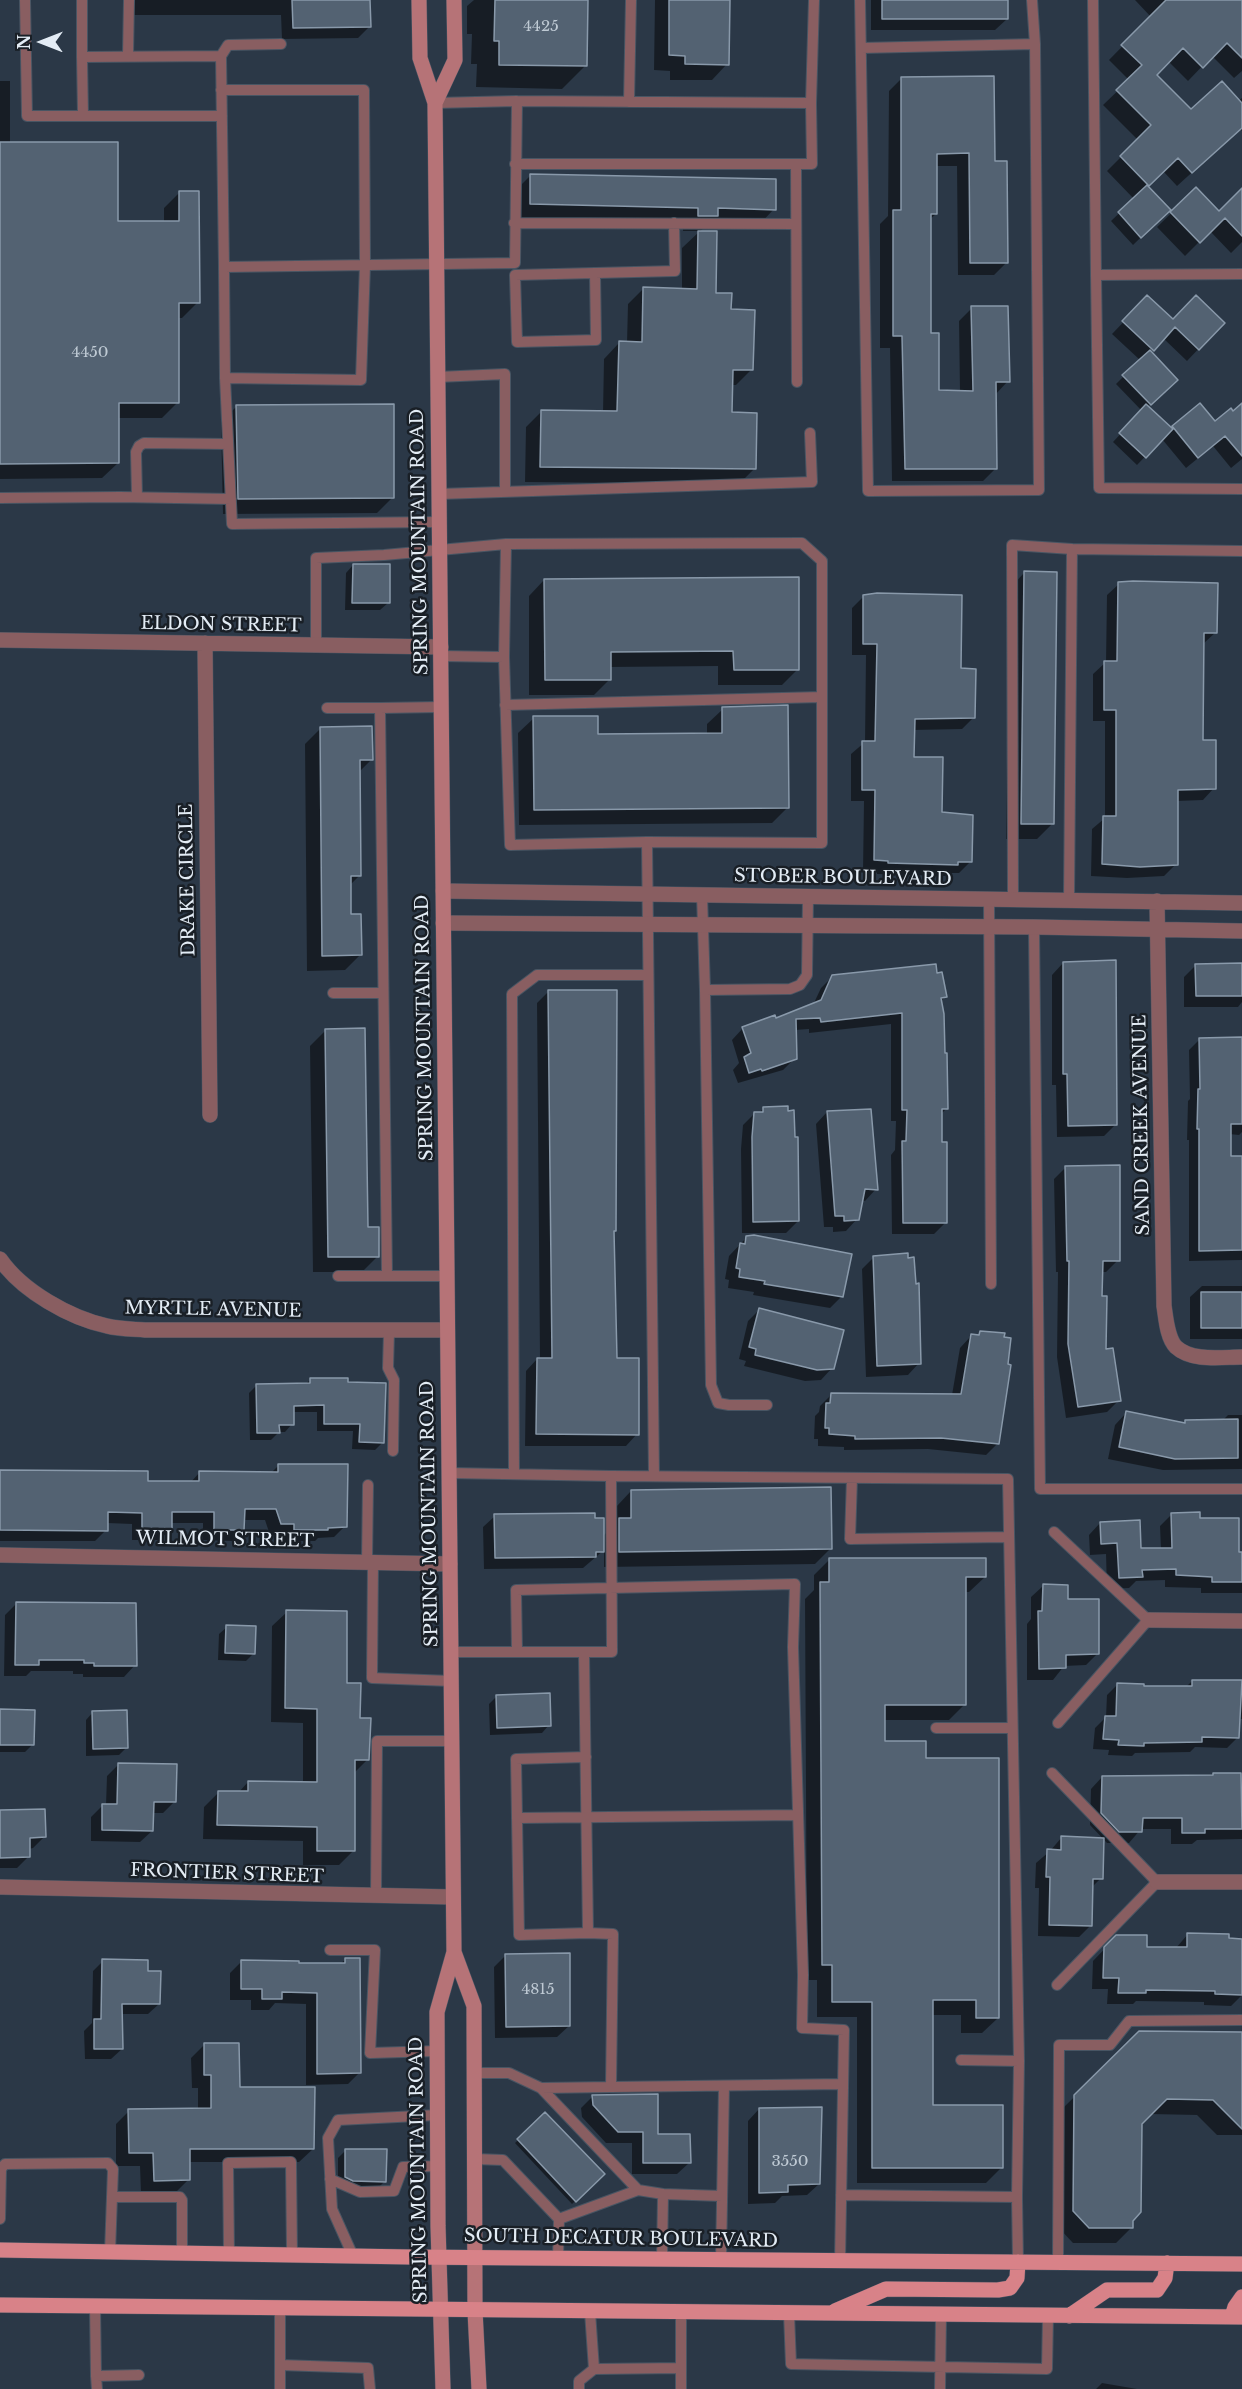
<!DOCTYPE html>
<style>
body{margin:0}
#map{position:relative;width:1242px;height:2389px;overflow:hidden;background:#2b3847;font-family:"Libre Baskerville",serif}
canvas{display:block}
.north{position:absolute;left:12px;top:12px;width:60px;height:60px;-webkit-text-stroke:4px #191f26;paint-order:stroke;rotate:270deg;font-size:16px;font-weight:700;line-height:24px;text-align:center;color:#e3ecf5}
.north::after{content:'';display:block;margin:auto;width:21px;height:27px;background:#e3ecf5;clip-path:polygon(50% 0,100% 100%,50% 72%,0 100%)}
</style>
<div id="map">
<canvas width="1242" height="2389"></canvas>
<div class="north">N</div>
</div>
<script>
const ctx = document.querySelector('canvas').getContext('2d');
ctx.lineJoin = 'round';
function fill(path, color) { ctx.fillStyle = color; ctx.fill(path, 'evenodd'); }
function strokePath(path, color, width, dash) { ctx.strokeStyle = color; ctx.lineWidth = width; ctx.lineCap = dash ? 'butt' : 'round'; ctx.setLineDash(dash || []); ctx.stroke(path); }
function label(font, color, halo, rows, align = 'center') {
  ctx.font = font + ' "Libre Baskerville",serif'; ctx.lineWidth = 5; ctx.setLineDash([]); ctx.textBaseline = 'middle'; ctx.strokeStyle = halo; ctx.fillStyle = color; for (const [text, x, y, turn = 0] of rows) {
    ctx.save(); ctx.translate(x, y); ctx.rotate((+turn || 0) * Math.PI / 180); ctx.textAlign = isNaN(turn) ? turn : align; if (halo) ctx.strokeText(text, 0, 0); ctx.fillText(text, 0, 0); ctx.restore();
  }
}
const shadow = new Path2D(`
 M127,0H369V27L358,38L282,39L281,15H127Z
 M474,0H586L585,66L562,89L476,87L477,64H471L472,34H467V6Z
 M655,0H728L727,64L712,80H670V71L654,70Z
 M871,0H1007V19L995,30H871Z
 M1135,0H1242V71L1234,78L1212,56L1188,81L1168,61L1155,75L1191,111L1238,101L1242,98V131L1240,129L1177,186L1163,171L1147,187L1169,210L1133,245L1111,221L1134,199L1107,171L1138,140L1103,105L1129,80L1109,60L1151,17Z
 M902,78L994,163L1007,262L994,275H958L957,166H936V214L929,220V334L938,391L960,392L959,321L972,308L1008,381L995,395L996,468L983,481H892L890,348H880V224L888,216L889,91Z
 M0,81H10V143L117,223L164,222V208L179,193L198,302L182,318H177L178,402L162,418H117L118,463L102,478L0,479Z
 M531,175L774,209L759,225L708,223L699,233L714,294L730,311L752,369L736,385H731L730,414L754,469L739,484L525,482L526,427L541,412L603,413L604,359L619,343H627L628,304L643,289L682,290V248L700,231H683V223L515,219V191Z
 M1196,189L1219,213L1242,190V242L1231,253L1210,231L1185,256L1157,227Z
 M1136,309L1173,321L1223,323L1187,361L1163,338L1150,352L1176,380L1147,407L1171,429L1200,405L1215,423L1242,404V459L1231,468L1213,446L1186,468L1162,439L1137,465L1113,442L1142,411L1116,384L1140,360L1112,334Z
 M237,406L393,497L377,513L223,514L221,422Z
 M353,565L388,603L380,610H345L346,573Z
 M1024,573L1052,824L1037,839H1006L1009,589Z
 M544,580L798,669L782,685H718V666L610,667V679L594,695H529V596Z
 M1119,584L1216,632L1203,644L1201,741L1214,788L1203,800L1177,801L1176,864L1164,876L1127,878L1091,876L1092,829L1105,818V721H1093V674L1106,662L1107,595Z
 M864,596L960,670L974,717L962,729L913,730V758L941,813L970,862L959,873H948L945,876L877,874V872L863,871L864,801H851V754L865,742L866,655H852V608Z
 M723,709L787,808L772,823L519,825L518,733L534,718L597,735L707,734V724Z
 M321,728L371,760L359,772L360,875L349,886V916L360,955L345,970L307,971L305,744Z
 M1063,963L1116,1124L1104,1136L1057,1137L1056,1085H1052V975Z
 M1242,964V1002L1238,1007H1184V977L1196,965Z
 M935,974L945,997L941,1001L946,1109L941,1114L946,1222L934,1234H892L891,1155L895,1150L896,1121H891V1024L809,1033V1029L795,1030V1058L783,1070L738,1083L733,1070L739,1063L732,1040L743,1028L775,1020L813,1005L821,988L833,976Z
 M549,991L612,1232L615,1360L637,1434L626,1446H525L526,1371L537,1359H540L537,1003Z
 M326,1030L367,1229L378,1256L362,1272H313L310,1046Z
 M1200,1039H1242V1132L1239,1135L1229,1134V1158H1242V1260L1189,1261V1140H1187L1188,1101L1190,1099L1189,1050Z
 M763,1109L794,1139L798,1221L786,1233H742L741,1149L743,1125L755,1113H759Z
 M827,1112L876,1189L865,1201L861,1200L857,1219L846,1231L833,1232V1227H824L816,1124Z
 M1066,1167L1118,1260L1106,1272H1101V1297L1104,1351L1119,1400L1107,1412L1066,1418L1057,1357L1058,1272H1056L1054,1179Z
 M747,1237L842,1296L830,1308L753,1295L754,1292L728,1288L729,1280L725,1279L729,1256Z
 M873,1258L915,1285L919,1363L908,1375L866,1377L862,1269Z
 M1202,1286H1242V1339H1190V1297Z
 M760,1309L832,1368L821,1380L805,1381L744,1366L746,1361L739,1359L748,1321Z
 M980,1333L997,1444L986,1455L928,1449L844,1450V1447L818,1446V1439H814L815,1416L819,1412L820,1406L831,1395H952L960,1348L971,1336H976Z
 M310,1380L382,1443L375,1450L352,1449L353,1431H317V1412H292V1424L285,1432H279L271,1440H250L249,1393L257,1385L306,1384Z
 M1126,1413L1182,1424L1186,1421H1222L1228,1415H1242V1469L1163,1470L1108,1459L1115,1425Z
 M278,1466L345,1526L334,1537L318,1538L315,1541H284L283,1535H270L265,1520H243V1530L232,1541L203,1540V1523H171V1528L160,1540H132V1524L107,1523L106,1530L95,1541H0V1472L146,1482L190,1483L200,1472L270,1474Z
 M631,1491L831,1548L815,1564L604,1567V1550L583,1568L484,1569L483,1527L495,1516L602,1537L616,1523V1507Z
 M1172,1514L1199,1520L1237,1553H1242V1593H1201V1588L1165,1587V1580L1136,1581L1129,1588L1107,1589L1106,1554L1090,1555L1089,1535L1100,1523L1140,1550L1161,1549L1160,1526Z
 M829,1560L985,1577L969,1592H965V1704L949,1720H884V1742L925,1760L998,2018L982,2033H961V2015H932V2107L1002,2167L986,2183H857V2017H817V1980H807L805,1599L814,1590V1575Z
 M1043,1586L1066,1600L1097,1654L1086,1665L1064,1666L1053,1680H1027V1624L1031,1619V1597Z
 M16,1604L135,1665L124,1677H83V1674H73V1671H31L26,1676H4L5,1615Z
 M287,1612L345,1684L359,1719L368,1759L354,1773V1850L339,1865H303V1841L203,1839L204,1807L219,1792L238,1793L248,1782L303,1783V1723L271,1722L272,1626Z
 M227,1627L254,1653L246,1661L218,1660L219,1634Z
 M1192,1681H1242V1719H1238V1737L1227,1748L1195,1747L1190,1752L1135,1753L1132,1756L1108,1755L1109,1750L1093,1749L1095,1728L1106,1717L1107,1695L1118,1684L1142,1688L1186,1687Z
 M496,1697L549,1725L542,1733L490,1735L489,1704Z
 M0,1711L32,1745L25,1752H0Z
 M93,1712L126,1748L119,1755L86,1756V1720Z
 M119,1764L175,1801L163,1813H152V1831L140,1842L91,1841V1817L103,1805H106L107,1776Z
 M1102,1777L1242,1788V1839L1197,1840L1192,1844H1171V1829H1141L1129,1843H1107L1090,1825L1091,1789Z
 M0,1812L44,1837L33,1848L29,1849V1856L17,1868H0Z
 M1062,1837L1101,1878L1091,1888V1925L1079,1937L1038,1936L1039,1888H1035L1036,1863L1050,1851Z
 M1188,1934L1242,1940V1995L1231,2006L1204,2005V2002L1136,2001L1133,2004H1107L1108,1989H1092L1093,1961L1117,1936L1145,1948H1176Z
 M506,1955L569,2026L557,2037L495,2038L494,1967Z
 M346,1959L360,2072L348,2084L306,2085V2004L275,2003L269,2010H251V2000H230V1973L242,1961L297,1965L340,1964Z
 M103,1961L146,1972L159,2004L148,2014H121L122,2049L111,2059H85L84,2031L92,2023L93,1971Z
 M1139,2033L1242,2034V2135H1217L1197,2115L1150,2114L1141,2124L1131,2228L1116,2243H1073L1058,2227L1059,2112Z
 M204,2045L238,2088L313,2149L299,2162H189V2179L175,2193H141L140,2166H116V2124L129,2111L198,2110V2088H192L191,2058Z
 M593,2096L656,2136L689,2163L677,2174H632V2143H606L582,2117L581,2108Z
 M759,2109L819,2184L807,2195L782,2196L775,2203L748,2204V2121Z
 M545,2114L603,2174L572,2204L515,2143Z
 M346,2150L385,2181L377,2189L338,2185V2158Z
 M1102,2383L1137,2389H1096Z`);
const building = new Path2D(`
 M292,0H370L371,27L293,28Z
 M495,0H588L587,66L499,65V41H494Z
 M669,0H730L729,65L685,64V56L669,55Z
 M882,0H1008V19H882Z
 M1166,0H1242V58L1227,43L1203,68L1183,48L1157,75L1191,109L1222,81L1242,103V128L1192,173L1178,158L1149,186L1120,156L1151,125L1116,90L1142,65L1121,45Z
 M994,76L995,161H1007L1008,263H970L969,153L937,154V214H931V333H939V390L973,391L971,306H1008L1010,382H996L997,469H905L902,336H893V210H901V77Z
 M0,142H118V221H179V191H199L200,303H179V403H119V463L0,464Z
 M530,174L776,179V210L718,208V216H698V208L530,204Z
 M1147,185L1171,210L1141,238L1118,212Z
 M1196,187L1219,211L1242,188V236L1225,218L1200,243L1170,212Z
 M698,231H717L716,293H732L731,309L755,310L753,370H733L732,412L757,413L756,469L540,467L541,410L617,411L619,341L642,342L643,287L697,289Z
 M1147,295L1173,319L1196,295L1225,323L1199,350L1175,327L1154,351L1122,321Z
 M1150,350L1178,380L1151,405L1122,375Z
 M1200,403L1215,421L1231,408L1233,411L1242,403V456L1225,436L1198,458L1172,426Z
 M394,404V498L238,499L236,405Z
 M1146,404L1173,429L1146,458L1119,433Z
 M353,564H390V603H352Z
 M1024,571L1057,572L1054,824H1021Z
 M799,577V670H734L733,651L611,652V680H545L544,579Z
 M1133,581L1218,583L1217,633H1204L1203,740H1216V789L1178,790V865L1140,867L1102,864L1103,816H1116V710H1104V661H1117L1118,582Z
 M877,593L962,595L961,668L976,669L975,718L915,719L914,757H943L942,812L973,815L972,862H958V865L888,863V861L874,860L875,790H862V741H875L877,644H863V595Z
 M788,705L789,808L534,810L533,716H598V734L722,733V707Z
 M372,726L373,760H360L361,876H351V914H361L362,955L322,956L320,727Z
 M1116,960L1117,1125L1068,1126L1067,1074H1063V962Z
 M1242,963V996H1196L1195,964Z
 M936,964L937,973L942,972L947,997L941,998L944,1014L945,1053H947L948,1109H942V1142H947V1223H903L902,1141H906L907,1110H902V1013L821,1022L820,1018L796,1019L797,1059L762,1071L761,1069L749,1073L744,1057L751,1053L742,1027L775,1015L776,1018L821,1000L832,975Z
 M548,990H617L616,1231H614L617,1358H639V1435L536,1434L537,1358H552Z
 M365,1028L368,1227H379V1257H328L325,1029Z
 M1242,1037V1124H1231V1156H1242V1250L1199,1251V1129H1197L1198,1089H1200L1199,1038Z
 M788,1106V1111L794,1110L795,1137H798L799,1221L753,1222L752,1137L754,1112H763V1107Z
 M871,1109L878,1190L865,1189L859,1220L844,1221V1216H835L827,1111Z
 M1120,1165V1261H1103L1102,1296H1107L1106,1349L1113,1348L1121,1401L1078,1407L1068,1344L1069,1261H1067L1065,1166Z
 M754,1235L852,1254L843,1297L764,1284L765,1281L739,1277L740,1269L736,1268L740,1243L745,1244L746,1236Z
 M908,1253V1258L914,1257L916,1284L919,1283L921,1364L877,1366L873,1256Z
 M1201,1292H1242V1328H1201Z
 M759,1308L844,1330L834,1369L817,1370L755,1355L756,1349L749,1347Z
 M980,1331L1005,1333L1004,1337L1011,1338L1008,1364L1011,1365L999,1444L941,1438L855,1439V1436L829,1434V1428H825L826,1403H830L831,1393L961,1394L971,1334L979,1335Z
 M310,1378H348V1382L386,1383L384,1443L359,1442L360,1424H324V1405L294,1406V1425H279L280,1433H257L256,1384L310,1383Z
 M1126,1411L1185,1423V1420L1238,1419V1458L1175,1459L1119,1447Z
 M278,1464H348L347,1527L328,1528V1530H294V1524H281L276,1509H245L244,1530H214V1512H172V1529H142V1513L108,1512V1531L0,1530V1470L148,1471V1481H199V1471L278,1472Z
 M831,1487L832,1549L619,1552V1518H631V1490Z
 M1200,1512V1518H1239V1552H1242V1582H1212V1577L1176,1575V1569L1142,1570L1143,1577L1119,1578L1117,1543L1101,1544L1100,1522L1140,1520L1141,1548H1172L1171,1513Z
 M595,1513V1518H604V1552H596V1557L495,1558L494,1514Z
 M829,1558H986V1577H966V1705H885V1741H926V1758H999V2018H976V2000H933V2105H1003V2168H872V2002H832V1965H822L820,1582H829Z
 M1043,1584L1068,1585V1599H1099V1654L1066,1655V1668L1039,1669L1038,1611H1042Z
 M16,1602L136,1603L137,1666H94V1663H84V1660H39V1665H15Z
 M286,1610L347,1611V1683H361L360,1718H371L369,1760H355V1851H317V1827L217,1825L218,1791H248V1781L317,1782V1709L285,1708Z
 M226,1625L256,1626L255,1654L225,1653Z
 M1192,1680H1242L1239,1738L1202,1737V1742L1144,1743V1746L1118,1745L1119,1740L1103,1739L1105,1716H1116L1117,1683L1144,1684V1686H1192Z
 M550,1693L551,1726L497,1728L496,1695Z
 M0,1709L35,1710L34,1745H0Z
 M127,1710L128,1748L93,1749L92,1711Z
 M118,1763L177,1764L176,1802H154L153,1831L102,1830V1804H117Z
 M1213,1773H1241L1242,1829H1205V1833H1182V1818H1143L1142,1832H1119L1101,1813L1102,1776L1213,1775Z
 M45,1809L46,1837L30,1838V1857L0,1858V1810Z
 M1061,1836L1104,1838L1103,1879H1093L1092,1926L1049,1925L1050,1877H1046L1047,1849L1061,1850Z
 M1187,1933L1229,1934V1938L1242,1939V1995L1215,1994V1991L1146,1990V1993H1118L1119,1978H1103L1104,1947L1116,1935H1147V1947H1187Z
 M570,1953V2026L506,2027L505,1954Z
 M345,1958H360L361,2073L317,2074V1993L282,1992V1999H262V1989H241V1960L299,1961V1963H345Z
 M102,1959L148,1960V1971H161L160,2004H122L123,2049H94V2019H101Z
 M1139,2031L1242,2032V2129L1213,2100L1167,2099L1142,2124L1141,2212L1133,2221V2228H1089L1073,2211L1074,2095Z
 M204,2043H239L240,2087H315L314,2149H190V2180L154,2181L153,2153H129L128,2109L211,2108V2075H204Z
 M658,2094V2134H690L691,2163H643V2132H618L593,2105L592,2095Z
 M822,2107L820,2184L788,2185V2192L759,2193V2108Z
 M545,2112L605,2174L576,2202L517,2139Z
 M345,2149H387L386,2182L353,2181L345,2177Z`);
const service = new Path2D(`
 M25,0L27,116H222
 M82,0V57L221,56L224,267L515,263L517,101L435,103
 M860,0L868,491L1039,490L1035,44L1032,0
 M1093,0L1096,275L1242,274
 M861,48L1035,44
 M128,56L129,0
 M221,56L228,45L281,44
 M82,57L83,116
 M221,90H364L365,265L361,380L225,378L224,267
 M629,102L631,0
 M811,103L814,0
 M515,164H812L811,103L517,101
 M796,164L797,382
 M514,223L796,224
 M595,273L596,340L517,342L515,275L675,271L674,223
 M1096,275L1099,488L1242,489
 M438,377L505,374V492
 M225,378L232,524L439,522
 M439,494L812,482L810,433
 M137,497L136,452L139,446L144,443L228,444
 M0,498L120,497L231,499
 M1072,549L1242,551
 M316,646V558L384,555L506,544L802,543L822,561V843L647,842L510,845L504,657
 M441,656L504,657L506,544
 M505,705L822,697
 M327,708H380L387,1276
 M380,708L441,707
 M647,842L654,1476
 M702,895L705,990L711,1385L718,1403L729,1405H767
 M989,900L991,1284
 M1013,900L1012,545L1072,549L1069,900
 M1034,927L1040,1489H1242
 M705,990L790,989L800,985L807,975L808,897
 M333,993H383
 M338,1276H447
 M389,1332L388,1368L394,1380L393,1451
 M449,1473L611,1476L1008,1479L1019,2061
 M514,1473L512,994L537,975H648
 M852,1478L850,1539L1008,1537
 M1054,1532L1148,1620L1058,1723
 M367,1562L368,1485
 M373,1562L372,1678L451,1681
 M451,1652H612L611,1476
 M517,1652L516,1590L795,1584L793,1647L803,1975L802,2028L844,2030L840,2261
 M584,1653L588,1933L613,1934L611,2087L843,2084
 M936,1728H1012
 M586,1757L516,1759L519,1935L588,1933
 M1052,1773L1157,1882L1057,1985
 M517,1818L798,1815
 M376,1897L377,1741H451
 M330,1950H375L370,2053L437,2051
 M961,2060L1019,2061L1017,2197
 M474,2073H509L541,2088L611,2087
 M541,2088L638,2190L663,2194
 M475,2159L503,2160L559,2219L558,2258
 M330,2179L360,2192L394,2191L403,2167L438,2166
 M841,2195L1017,2197L1018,2262
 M112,2197H180L182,2200V2253
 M0,2219L1,2169L5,2164L108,2163L113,2169L110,2252
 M559,2219L638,2190
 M229,2254L228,2163L291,2162L292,2255
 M353,2256L332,2209L328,2138L338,2120L437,2115
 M662,2259L663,2194L722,2196
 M721,2260L724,2086
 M1058,2263L1059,2045H1110L1129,2021L1242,2020
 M95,2306L96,2376L139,2375
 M280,2309V2365L368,2368L370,2389
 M590,2312L594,2369L681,2368
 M681,2313V2389
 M789,2314L791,2364L1047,2369L1048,2316
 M96,2376L97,2389
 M280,2389V2365
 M579,2389V2381L594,2369
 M940,2389L941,2315`);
const minor = new Path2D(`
 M0,640L441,647
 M205,643L210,1115
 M443,891L1242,903
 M1157,901L1164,1306C1166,1318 1167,1338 1176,1347C1192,1362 1222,1357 1242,1357
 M443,923L1034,927L1242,931
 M0,1259C22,1291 70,1318 107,1326C119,1329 132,1329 145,1330H447
 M0,1555L450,1564
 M1148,1620L1242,1621
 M1157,1882H1242
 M0,1887L453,1897`);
const secondary = new Path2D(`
 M419,0L420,58L435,103L454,1952L437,2012L438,2226L443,2389
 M435,103L455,60L454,0
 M454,1952L474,2006L475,2311L479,2389`);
const primary = new Path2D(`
 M0,2250L410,2257L1242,2264
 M0,2305L1242,2317
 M835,2311L886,2289L998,2290L1010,2288L1017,2278L1018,2262
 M1069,2316L1107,2290H1157L1165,2278L1167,2263
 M1232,2317L1235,2307L1242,2297`);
const numberNames = [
 ["4425",541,27],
 ["4450",90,353],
 ["4815",538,1990],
 ["3550",790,2162]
];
const streetNames = [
 ["SPRING MOUNTAIN ROAD",420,542,-91],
 ["ELDON STREET",221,625,1],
 ["STOBER BOULEVARD",843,878,1],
 ["DRAKE CIRCLE",188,880,-91],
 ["SPRING MOUNTAIN ROAD",425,1028,-91],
 ["SAND CREEK AVENUE",1142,1125,-91],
 ["MYRTLE AVENUE",213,1310,1],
 ["SPRING MOUNTAIN ROAD",430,1514,-91],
 ["WILMOT STREET",225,1540,1],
 ["FRONTIER STREET",227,1874,2],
 ["SPRING MOUNTAIN ROAD",419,2170,-91],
 ["SOUTH DECATUR BOULEVARD",621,2239,1]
];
fill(shadow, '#0007');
fill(building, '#536272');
strokePath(building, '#8999aa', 1.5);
strokePath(service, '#485563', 12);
strokePath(minor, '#485563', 16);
strokePath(secondary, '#485563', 16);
strokePath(primary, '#485563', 16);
strokePath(service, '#895e61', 10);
strokePath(minor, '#895e61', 15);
strokePath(secondary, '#b67377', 15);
strokePath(primary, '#d88288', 15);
label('15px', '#bfcad4', null, numberNames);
label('18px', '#e3ecf5', '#191f26', streetNames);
</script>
